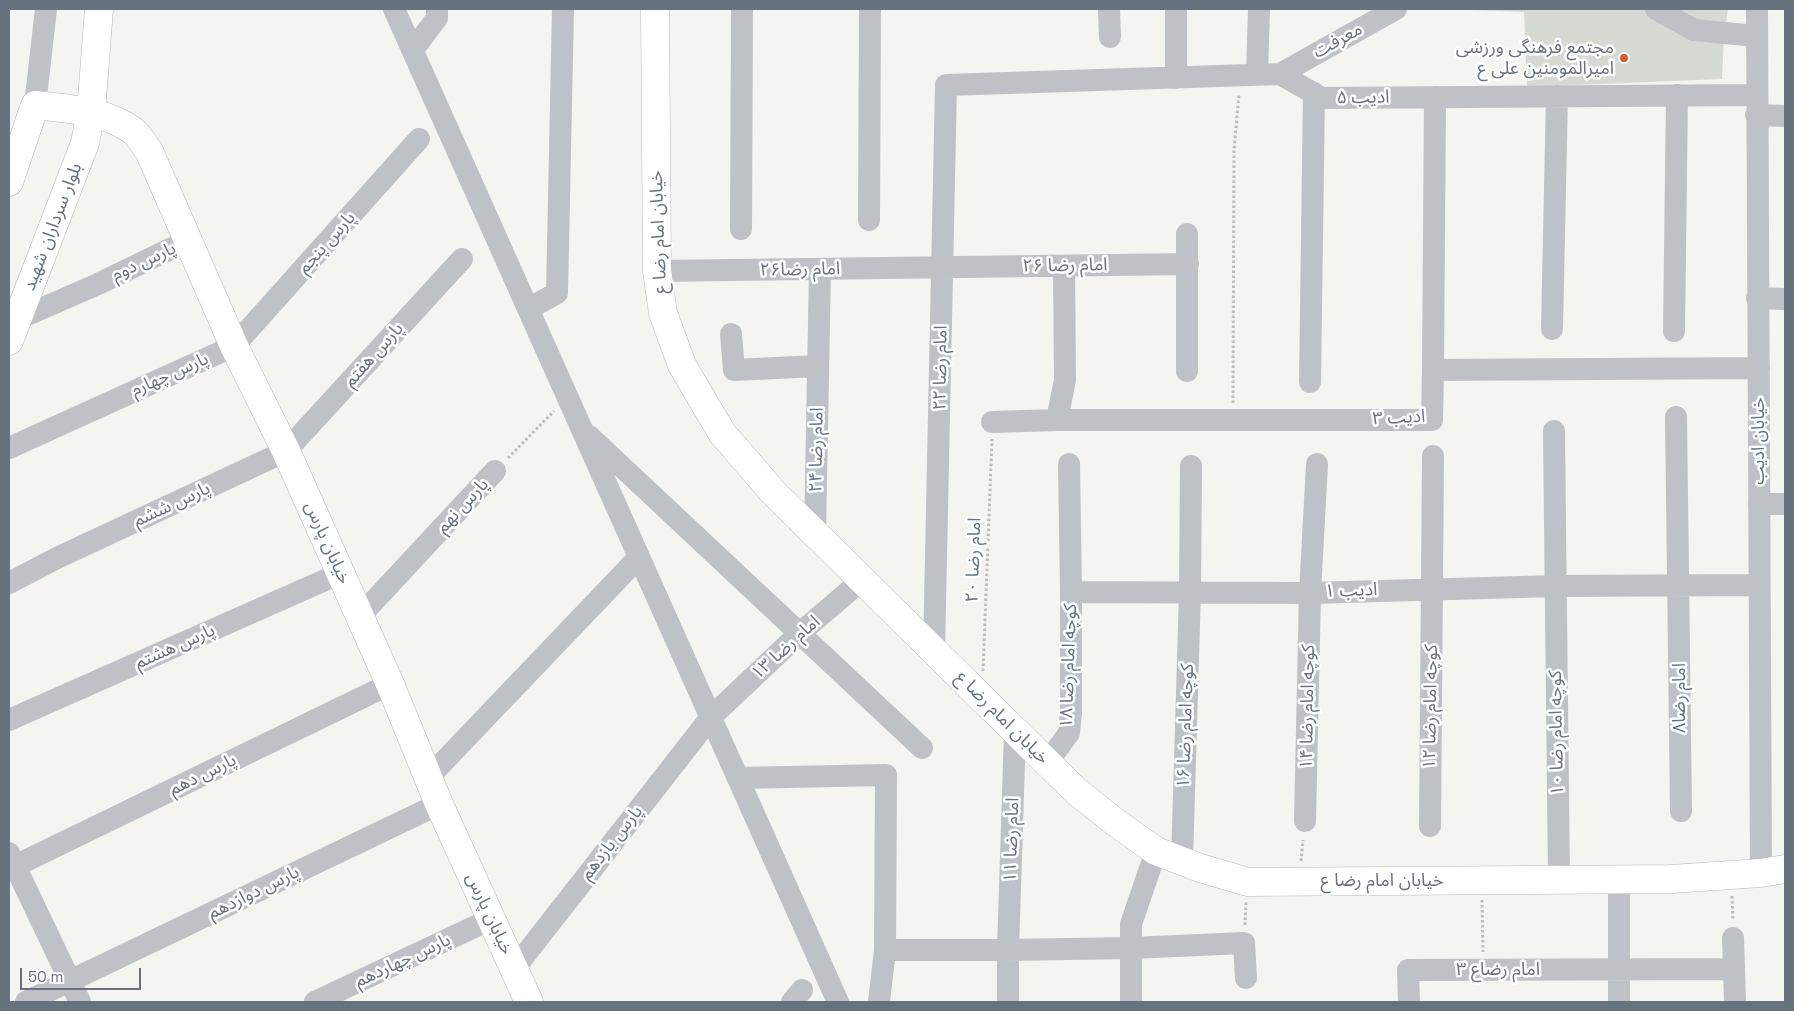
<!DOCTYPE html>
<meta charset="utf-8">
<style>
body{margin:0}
#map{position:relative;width:1794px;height:1011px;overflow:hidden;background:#f4f4f1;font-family:"Space Grotesk",sans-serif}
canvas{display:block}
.frame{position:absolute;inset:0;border:10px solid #66737f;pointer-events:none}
.scale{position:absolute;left:20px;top:968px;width:121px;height:22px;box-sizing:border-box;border:2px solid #66737f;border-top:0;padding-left:6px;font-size:15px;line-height:18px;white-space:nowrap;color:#66737f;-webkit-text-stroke:4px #fff;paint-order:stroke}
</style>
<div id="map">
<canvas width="1794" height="1011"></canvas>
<div class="frame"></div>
<div class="scale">50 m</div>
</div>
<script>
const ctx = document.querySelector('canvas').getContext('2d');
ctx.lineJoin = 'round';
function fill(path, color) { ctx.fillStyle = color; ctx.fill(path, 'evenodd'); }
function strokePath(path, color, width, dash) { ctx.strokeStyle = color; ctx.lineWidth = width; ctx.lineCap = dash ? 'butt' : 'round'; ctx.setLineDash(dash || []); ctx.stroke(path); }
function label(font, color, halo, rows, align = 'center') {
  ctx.font = font + ' "Space Grotesk","Noto Sans Arabic",sans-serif'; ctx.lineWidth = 5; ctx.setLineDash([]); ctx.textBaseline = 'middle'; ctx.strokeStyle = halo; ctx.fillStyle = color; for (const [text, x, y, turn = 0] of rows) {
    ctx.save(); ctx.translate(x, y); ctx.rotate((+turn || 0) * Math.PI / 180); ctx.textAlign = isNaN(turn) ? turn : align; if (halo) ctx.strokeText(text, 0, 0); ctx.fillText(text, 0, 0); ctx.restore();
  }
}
const green = new Path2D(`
 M1448,9H1728L1724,37L1722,79L1527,87L1524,12Z`);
const path = new Path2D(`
 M1233,403L1234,150L1239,94
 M508,458L554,411
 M983,671L992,439
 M1301,861L1303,840
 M1732,896L1733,920
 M1482,900L1483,952
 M1245,925L1246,902`);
const minor = new Path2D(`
 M394,9L838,1002
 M1109,9L1110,37
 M1656,9L1694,30L1756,36
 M1757,9L1761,873
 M413,50L437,18V9
 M1257,74L1259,9
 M1280,74L1396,9
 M1176,78V9
 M35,105L46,9
 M1756,115L1785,116
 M869,220L870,9
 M741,229L742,9
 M657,271L1188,264
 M1757,298L1785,299
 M528,309L557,293L563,9
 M18,319L98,284L189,240
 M1552,329L1557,96
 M1674,331L1677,95
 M731,334L734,370L818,366
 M1433,370L1435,97
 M1187,371V234
 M1310,382L1314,93
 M1676,417L1681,811
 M1057,420L1065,380L1064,266
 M992,422L1057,420H1432L1433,370L1759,368
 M1554,431L1559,880
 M589,436L922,748
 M9,448L234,346L419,139
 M1069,464L1071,592L1310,593L1556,586L1759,585
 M1759,504H1785
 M815,534L820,269
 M9,583L57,558L286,451L462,259
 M360,616L495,471
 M934,651L946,85L1280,74L1322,98L1756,95
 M9,720L341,573
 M1047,763L1069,733L1071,713V592
 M428,778L639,557
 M738,778L886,775L885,950H1008L1015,731
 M1305,821L1310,593L1317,464
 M1430,826L1433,456
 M9,853L80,1002
 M1182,861L1190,592L1191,466
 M15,866L390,684
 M1733,938L1734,969
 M514,969L711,717L800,633L862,580
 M26,1002L439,804
 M315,1002L491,919
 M792,1002L802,990
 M879,1002L885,950
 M1008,1002V950L1131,948L1244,943L1246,978
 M1131,1002V924L1156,851
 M1409,1002L1408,970L1734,969L1735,1002
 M1619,1002V879`);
const major = new Path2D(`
 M655,9L657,271L663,313L682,365L722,433L773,492L1075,790L1115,822L1156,851L1200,868L1248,882L1671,879L1761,873L1785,869
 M9,182L35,105C69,109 103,110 132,130C139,135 144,145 149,151L234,346L286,451L390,684L439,804L529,1002
 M9,341L85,143L91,112L99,9`);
const markers = [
 [1624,58,5,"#d45c31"]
];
const streetNames = [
 ["معرفت",1338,41,-29],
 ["ادیب ۵",1363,98,-1],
 ["بلوار سرداران شهید",53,227,-69],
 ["خیابان امام رضا ع",659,232,-92],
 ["پارس‌‌ پنجم",327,243,-48],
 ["پارس‌‌ دوم",144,262,-25],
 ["امام رضا ۲۶",1065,266,-1],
 ["امام رضا۲۶",800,270,-1],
 ["پارس‌‌ هفتم",374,355,-48],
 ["امام رضا ۲۲",941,368,-89],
 ["پارس‌‌ چهارم",170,375,-24],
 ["ادیب ۳",1399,418,-3],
 ["خیابان ادیب",1759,441,-90],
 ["امام رضا ۲۴",817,450,-89],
 ["پارس‌‌ ششم",172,505,-25],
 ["پارس‌‌ نهم",463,506,-47],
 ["خیابان پارس",327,543,66],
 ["امام رضا ۲۰",974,560,-88],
 ["ادیب ۱",1351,591,-2],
 ["پارس‌‌ هشتم",175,647,-24],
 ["امام رضا ۱۳",786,648,-42],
 ["کوچه امام رضا ۱۸",1069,666,-88],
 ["امام رضا۸",1680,698,-90],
 ["کوچه امام رضا ۱۴",1308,707,-89],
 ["کوچه امام رضا ۱۲",1431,707,-89],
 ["خیابان امام رضا ع",1002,718,45],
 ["کوچه امام رضا ۱۶",1186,726,-88],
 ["کوچه امام رضا ۱۰",1557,733,-91],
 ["پارس‌‌ دهم",203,775,-26],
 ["امام رضا ۱۱",1012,840,-88],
 ["پارس‌‌ یازدهم",612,843,-52],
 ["خیابان امام رضا ع",1382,881],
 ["پارس‌‌ دوازدهم",254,893,-26],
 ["خیابان پارس",489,914,65],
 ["پارس‌‌ چهاردهم",403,961,-25],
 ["امام رضا‌ع ۳",1498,970]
];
const poiNames = [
 ["مجتمع فرهنگی ورزشی",1614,48],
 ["امیرالمومنین علی ‌ع",1614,69]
];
fill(green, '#d5dbd2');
strokePath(major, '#b4b7ba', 29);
strokePath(path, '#babcbe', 3, [2.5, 2.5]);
strokePath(minor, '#bec1c5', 22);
strokePath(major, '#fff', 28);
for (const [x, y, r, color] of markers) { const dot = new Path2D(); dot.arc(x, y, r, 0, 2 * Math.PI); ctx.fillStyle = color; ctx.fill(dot); strokePath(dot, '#fff', 2); }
label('18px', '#66737f', '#fff', streetNames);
label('18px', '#66737f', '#fff', poiNames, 'right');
</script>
